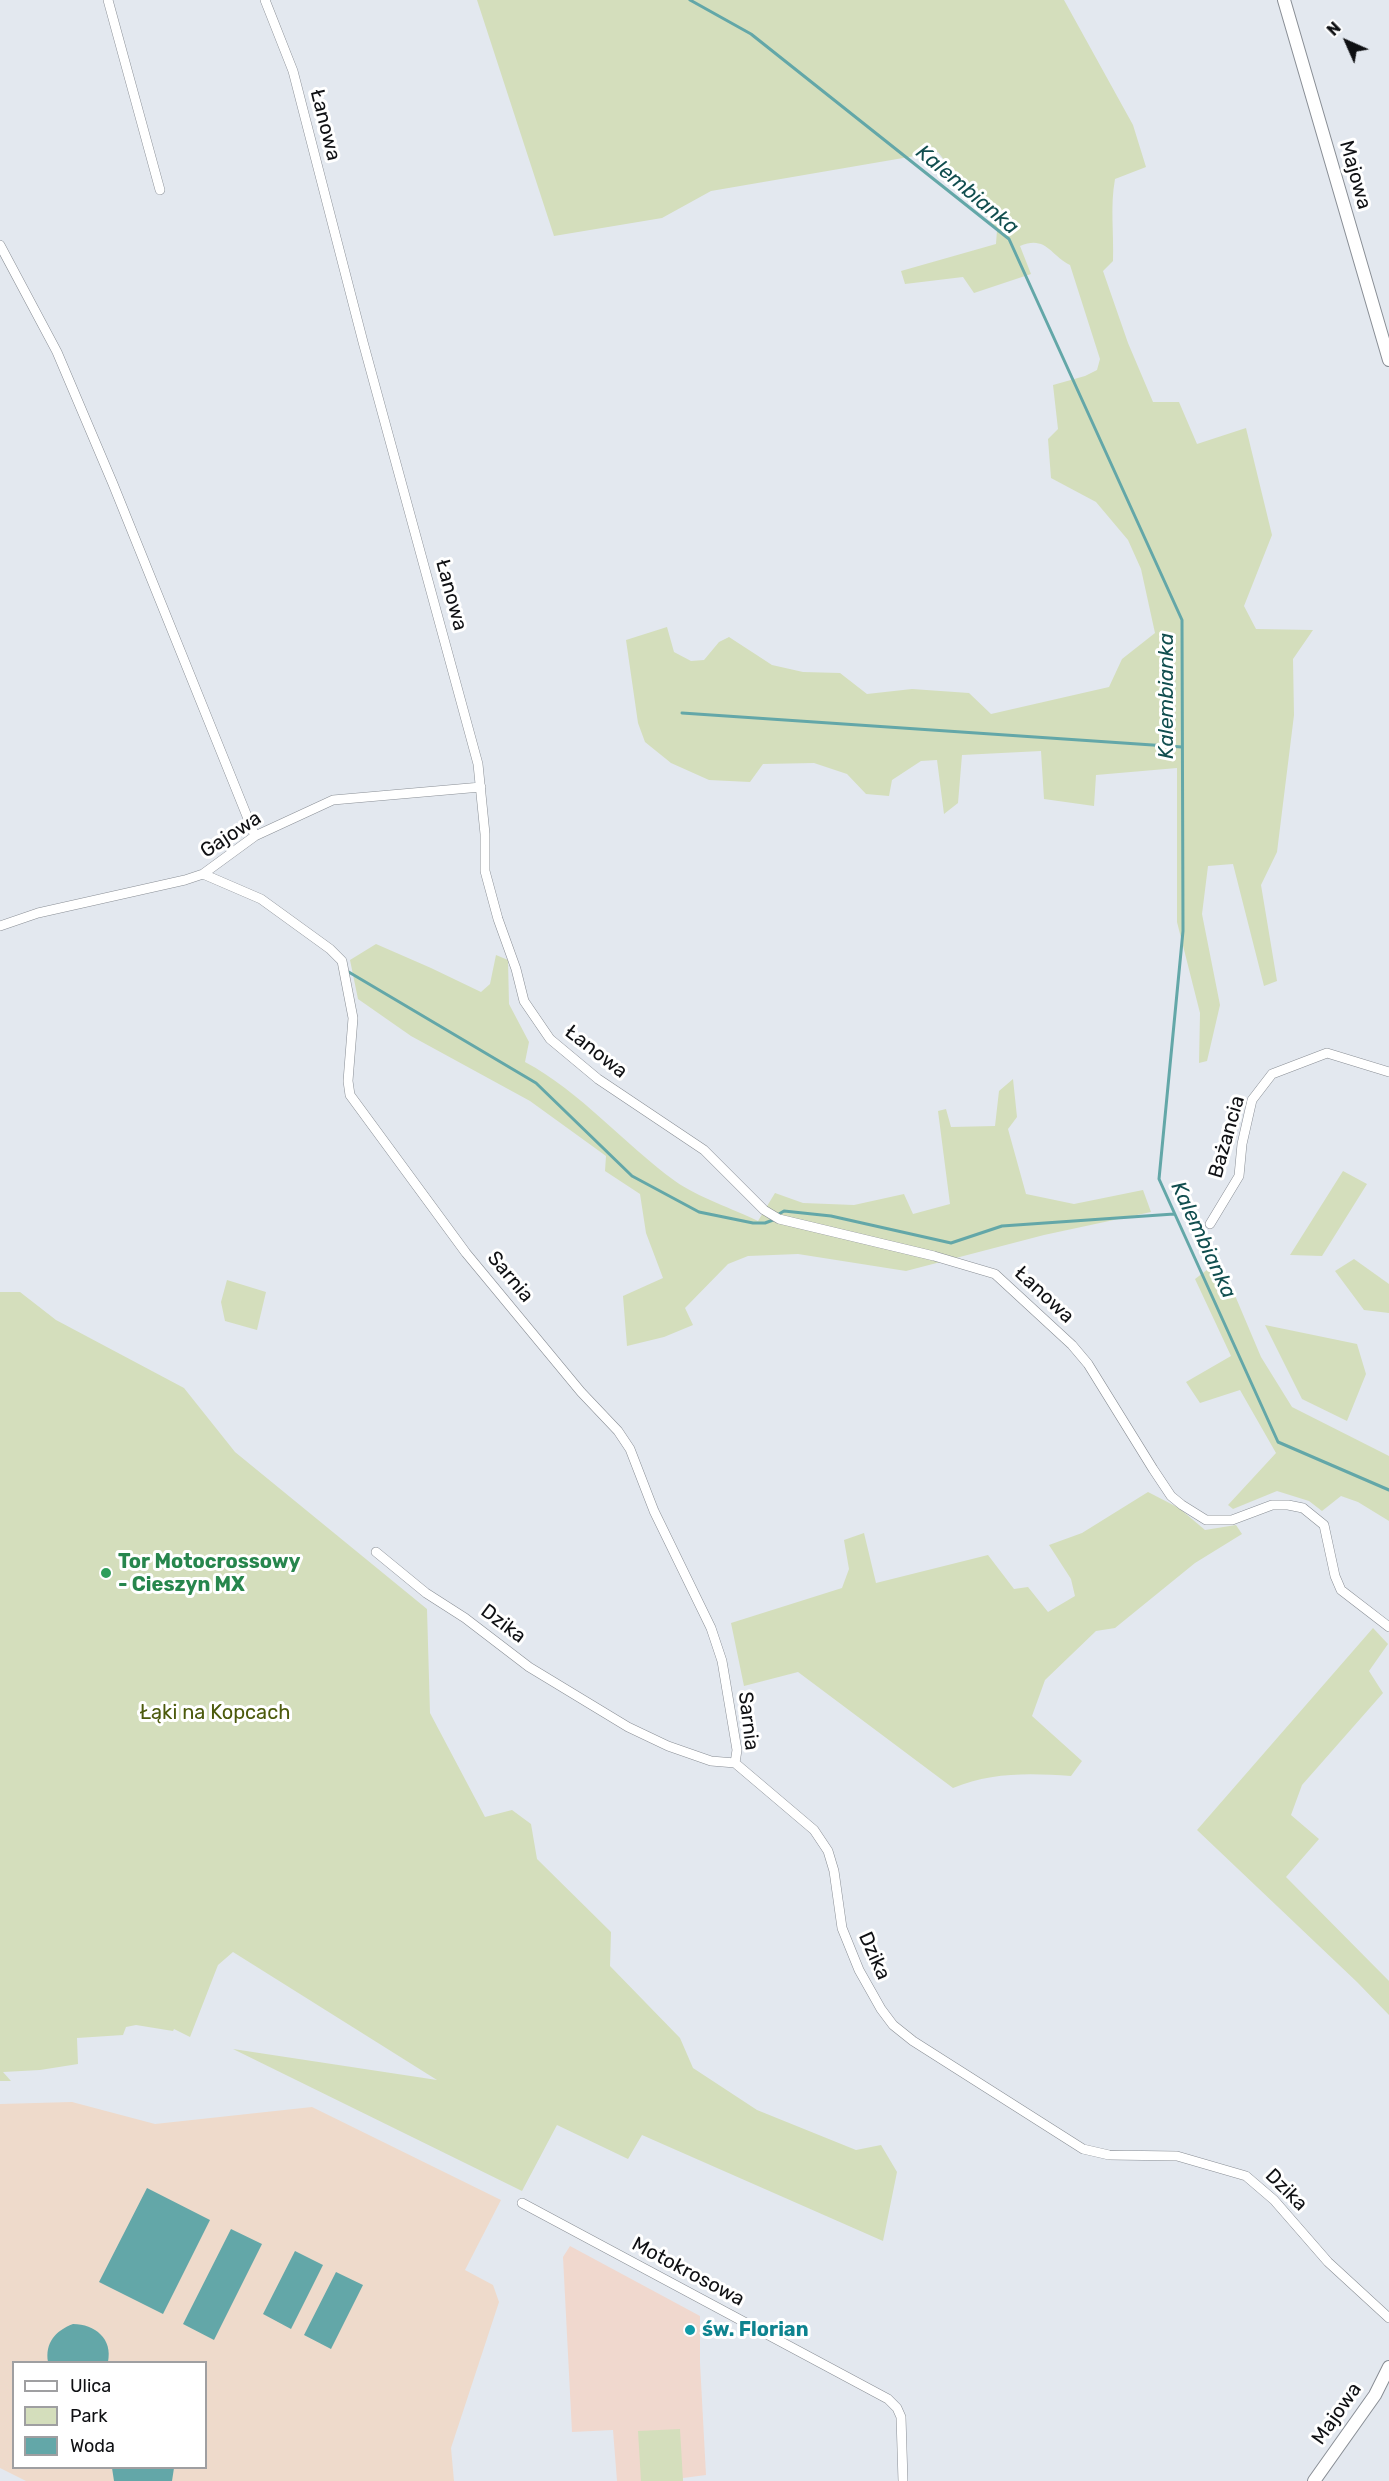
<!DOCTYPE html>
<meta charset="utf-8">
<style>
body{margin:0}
#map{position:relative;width:1389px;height:2481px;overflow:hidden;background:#e3e8ef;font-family:Rubik,sans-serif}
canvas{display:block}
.legend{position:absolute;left:12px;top:2361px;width:195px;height:108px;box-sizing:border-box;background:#fff;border:2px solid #9f9fa1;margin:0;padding:8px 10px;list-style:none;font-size:18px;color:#0f1013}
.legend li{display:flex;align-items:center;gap:12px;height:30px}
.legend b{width:30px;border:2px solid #9f9fa1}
.north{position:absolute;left:1317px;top:12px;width:60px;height:60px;-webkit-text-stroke:4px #fff;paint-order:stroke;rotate:315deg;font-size:16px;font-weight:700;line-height:24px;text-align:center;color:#0f1013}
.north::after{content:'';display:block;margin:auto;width:21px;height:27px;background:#0f1013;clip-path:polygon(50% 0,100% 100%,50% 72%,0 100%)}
</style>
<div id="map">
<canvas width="1389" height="2481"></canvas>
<ul class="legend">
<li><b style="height:8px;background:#fff"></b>Ulica</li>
<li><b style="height:16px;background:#d4debc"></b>Park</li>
<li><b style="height:16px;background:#63a7a8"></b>Woda</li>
</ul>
<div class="north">N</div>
</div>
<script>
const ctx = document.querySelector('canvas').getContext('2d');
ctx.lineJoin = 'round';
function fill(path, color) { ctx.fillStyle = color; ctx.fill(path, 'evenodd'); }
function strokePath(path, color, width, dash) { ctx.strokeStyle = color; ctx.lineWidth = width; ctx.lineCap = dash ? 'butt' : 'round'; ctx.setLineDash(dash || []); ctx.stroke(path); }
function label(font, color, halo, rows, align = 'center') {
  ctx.font = font + ' Rubik,sans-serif'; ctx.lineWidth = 6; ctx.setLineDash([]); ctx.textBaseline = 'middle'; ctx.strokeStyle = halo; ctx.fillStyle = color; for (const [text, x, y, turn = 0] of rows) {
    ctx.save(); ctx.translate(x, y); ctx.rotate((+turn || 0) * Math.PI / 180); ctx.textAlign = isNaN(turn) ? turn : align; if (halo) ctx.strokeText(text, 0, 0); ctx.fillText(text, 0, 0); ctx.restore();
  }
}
const commercial = new Path2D(`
 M570,2246L700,2316V2363L706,2475L683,2478V2481H617L613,2430L572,2432L563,2257Z`);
const industrial = new Path2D(`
 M72,2102L155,2124L312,2107L501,2200L465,2270L493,2285L499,2302L451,2448L454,2481H26L0,2468V2104ZM14,2362H206V2468H14Z`);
const green = new Path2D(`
 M477,0H1064L1133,125L1146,167L1115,179C1110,206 1114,233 1113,261L1103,271L1128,343L1153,402H1179L1197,444L1246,428L1272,535L1244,606L1256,629L1313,630L1293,659L1294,715L1277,852L1261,885L1277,981L1264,986L1233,864L1208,866L1202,914L1220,1005L1207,1061L1199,1063L1200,1013L1177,922V768L1096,775L1094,806L1044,799L1041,751L962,755L958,803L944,814L937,760L921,761L892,780L889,796L866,794L847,774L814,763L763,764L750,782L709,780L671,763L645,742L638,723L626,640L667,627L674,652L691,661L704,660L719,642L729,637L772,665L803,672L840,673L867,694L912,689L969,693L991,714L1109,687L1122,659L1155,633L1141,569L1128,540L1096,502L1051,478L1048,439L1058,429L1053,385L1085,376L1097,370L1100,359L1070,265C1050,255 1046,235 1020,246L1031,274L974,293L963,277L905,284L901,271L996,244L997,230L938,152L711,191L662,218L554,236Z
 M376,944L431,968L481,992L490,984L496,955L508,960L509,1004L529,1042L525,1062C581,1092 624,1144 675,1181C697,1197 734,1209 758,1221L775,1193L803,1203L854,1205L904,1194L913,1214L950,1204L938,1111L946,1109L951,1127L995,1126L999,1091L1013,1079L1017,1117L1008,1129L1026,1194L1074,1204L1143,1190L1151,1212L1044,1235L906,1271L798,1254L748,1256L728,1264L685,1308L693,1325L664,1337L627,1346L623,1296L663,1278L646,1233L640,1194L605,1171L606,1156L530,1101L411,1036L358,999L350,960Z
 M1343,1171L1367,1184L1322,1256L1290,1255Z
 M1354,1259L1389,1284V1313L1364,1310L1335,1271Z
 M1220,1260L1261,1357L1292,1407L1389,1456V1521L1358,1502L1341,1496L1322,1511L1309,1501L1277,1491L1233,1509L1228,1505L1276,1453L1240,1390L1200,1403L1186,1382L1231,1356L1195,1279Z
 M227,1280L266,1292L257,1330L225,1321L221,1302Z
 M0,1292H20L56,1320L184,1388L235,1452L427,1609L430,1713L485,1817L512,1810L531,1824L537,1859L611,1932L610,1966L680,2038L693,2068L757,2110L856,2150L881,2145L897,2172L883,2241L642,2135L628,2159L557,2125L522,2191L233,2049L437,2080L233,1952L218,1965L190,2037L174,2029L173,2031L136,2025L126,2027L123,2035L77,2038L78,2064L40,2070L3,2072L11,2081H0Z
 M1265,1325L1357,1344L1366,1374L1347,1421L1302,1399Z
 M1148,1492L1179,1508L1205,1530L1236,1525L1242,1534L1195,1563L1115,1628L1096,1631L1045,1680L1032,1716L1082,1761L1071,1776C1031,1773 990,1772 953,1788L798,1672L744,1686L731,1623L842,1588L849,1569L844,1540L864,1533L876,1583L988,1555L1014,1589L1028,1587L1048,1612L1075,1596L1071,1579L1049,1545L1082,1533Z
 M1373,1628L1388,1644L1369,1671L1383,1693L1302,1785L1291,1815L1319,1839L1286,1877L1389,1981V2015L1357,1982L1197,1830Z
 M680,2429L683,2481H641L638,2431Z`);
const water = new Path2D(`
 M147,2188L210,2220L163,2314L99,2282Z
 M231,2229L262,2244L214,2340L183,2324Z
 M295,2251L323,2265L291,2329L263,2314Z
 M336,2272L363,2285L331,2349L304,2335Z
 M73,2324C95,2324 113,2339 108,2362H48C45,2343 55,2331 73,2324Z
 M112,2468H174L172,2481H114Z`);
const stream = new Path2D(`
 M690,0L751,34L1009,239L1182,620L1183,931L1159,1179L1278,1442L1389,1490
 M682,713L1182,747
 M347,971L536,1083L632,1176L699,1212L753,1223H765L773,1220
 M779,1214L784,1211L831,1216L951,1243L1002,1226L1174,1214`);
const street = new Path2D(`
 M108,0L160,190
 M265,0L293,71L363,342L478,764L485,834V871L498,919L516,969L524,1001L550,1039L598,1079L704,1150L764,1210L779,1219L934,1256L995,1274L1072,1345L1088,1364L1153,1469L1171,1496L1182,1505L1206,1520H1232L1272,1505H1288L1303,1508L1324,1525L1335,1576L1341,1590L1389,1627
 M0,245L57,352L113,484L255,836
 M203,874L261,899L330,949L342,961L353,1018L348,1081L350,1095L466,1253L581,1392L618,1431L630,1449L654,1511L711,1628L722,1661L737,1750L735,1763
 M0,926L38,913L185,880L203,874L255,836L333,800L481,787
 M1210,1224L1239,1176L1242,1144L1252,1100L1272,1074L1327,1053L1389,1072
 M376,1552L426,1593L465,1618L529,1667L628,1727L668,1746L711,1761L735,1763L814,1830L828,1851L834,1871L842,1928L859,1970L881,2009L893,2025L913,2041L1083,2149L1109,2155L1177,2156L1246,2176L1274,2200L1328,2262L1389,2318
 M522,2203L888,2399L897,2408L901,2417L903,2481`);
const secondary = new Path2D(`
 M1284,0L1389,360
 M1314,2481L1375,2395L1389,2367`);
const markers = [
 [106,1573,6,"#2e9e5b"],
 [690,2330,6,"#0f9aa8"]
];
const streetNames = [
 ["Łanowa",325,125,76],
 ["Majowa",1355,175,74],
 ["Łanowa",451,595,75],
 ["Gajowa",231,835,-33],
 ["Łanowa",596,1052,38],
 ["Bażancia",1227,1137,-74],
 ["Sarnia",510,1277,50],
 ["Łanowa",1044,1295,43],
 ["Dzika",503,1624,37],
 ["Sarnia",748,1721,83],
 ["Dzika",874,1956,66],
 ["Dzika",1286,2190,45],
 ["Motokrosowa",688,2272,28],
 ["Majowa",1337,2414,-55]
];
const leisureNames = [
 ["Tor Motocrossowy",118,1562],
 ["- Cieszyn MX",118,1585]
];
const parkNames = [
 ["Łąki na Kopcach",215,1713]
];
const cultureNames = [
 ["św. Florian",702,2330]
];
const waterNames = [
 ["Kalembianka",967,190,40],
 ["Kalembianka",1167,696,-90],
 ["Kalembianka",1203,1240,65]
];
fill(commercial, '#f0d8ce');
fill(industrial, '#eedacb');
fill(green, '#d4debc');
fill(water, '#63a7a8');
strokePath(stream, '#63a7a8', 3);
strokePath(street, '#898e95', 10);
strokePath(secondary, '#898e95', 14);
strokePath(street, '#fff', 9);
strokePath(secondary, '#fff', 12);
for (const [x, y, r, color] of markers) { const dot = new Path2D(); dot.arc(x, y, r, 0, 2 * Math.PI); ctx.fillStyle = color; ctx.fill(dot); strokePath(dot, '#fff', 2); }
label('20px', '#0f1013', '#fff', streetNames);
label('bold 20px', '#27864d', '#fff', leisureNames, 'left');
label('20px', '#4c5a0c', '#fff', parkNames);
label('bold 20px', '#0d838f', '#fff', cultureNames, 'left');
label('italic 21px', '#114e4f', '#fff', waterNames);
</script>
